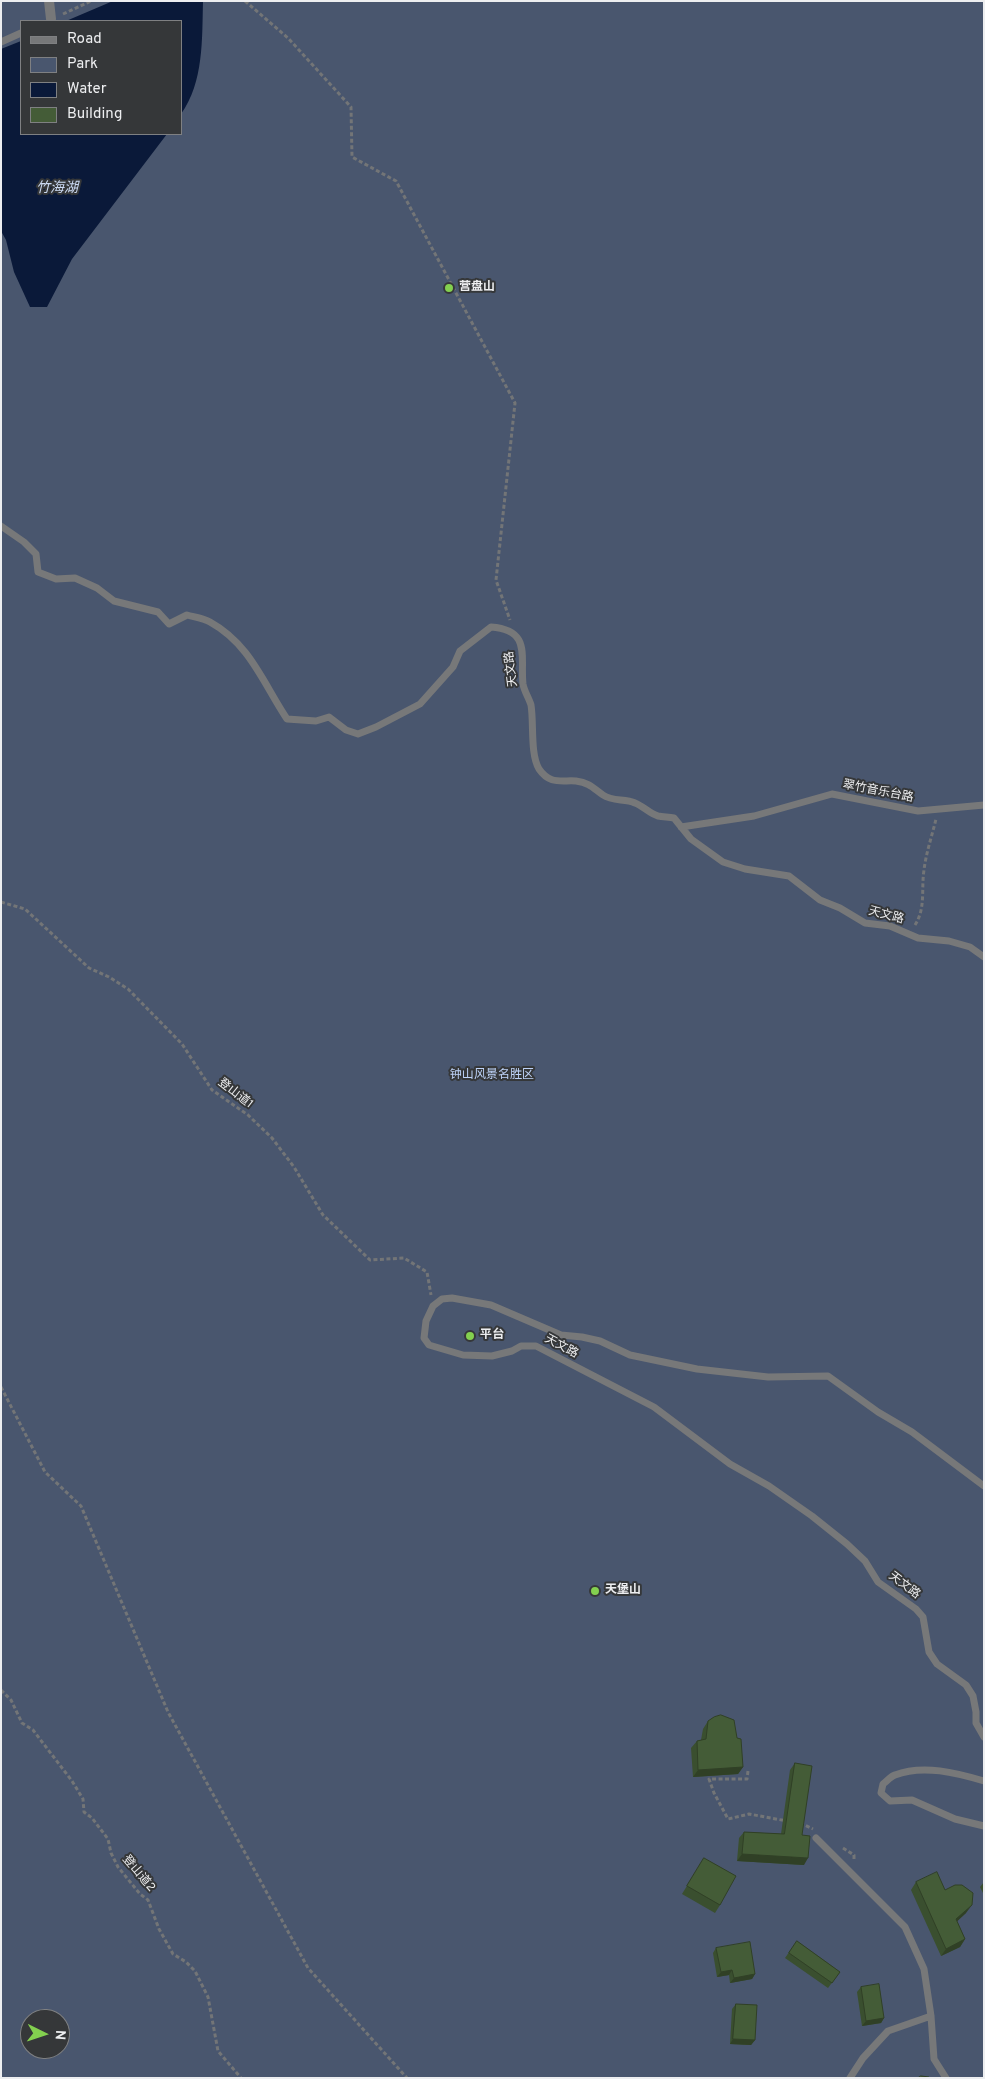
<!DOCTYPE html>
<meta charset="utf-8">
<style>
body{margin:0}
#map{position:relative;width:985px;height:2079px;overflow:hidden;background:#353739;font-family:Overpass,sans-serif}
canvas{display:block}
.frame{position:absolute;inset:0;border:2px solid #edeef0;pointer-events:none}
.legend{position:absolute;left:20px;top:20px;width:162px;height:115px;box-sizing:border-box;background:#353739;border:1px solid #7f8082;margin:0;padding:6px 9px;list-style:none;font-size:15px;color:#edeef0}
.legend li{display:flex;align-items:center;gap:10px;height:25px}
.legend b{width:25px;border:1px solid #7f8082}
.north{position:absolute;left:20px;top:2009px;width:50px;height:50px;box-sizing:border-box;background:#353739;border:1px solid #7f8082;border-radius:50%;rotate:94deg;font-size:14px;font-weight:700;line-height:20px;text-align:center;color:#edeef0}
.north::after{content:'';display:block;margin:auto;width:18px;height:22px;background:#83d04f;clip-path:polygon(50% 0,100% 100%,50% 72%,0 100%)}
</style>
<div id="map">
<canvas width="985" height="2079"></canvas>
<div class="frame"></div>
<ul class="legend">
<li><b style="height:6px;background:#777879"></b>Road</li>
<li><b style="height:14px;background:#49566e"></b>Park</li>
<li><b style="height:14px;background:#0a1939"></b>Water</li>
<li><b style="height:14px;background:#445c37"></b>Building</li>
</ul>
<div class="north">N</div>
</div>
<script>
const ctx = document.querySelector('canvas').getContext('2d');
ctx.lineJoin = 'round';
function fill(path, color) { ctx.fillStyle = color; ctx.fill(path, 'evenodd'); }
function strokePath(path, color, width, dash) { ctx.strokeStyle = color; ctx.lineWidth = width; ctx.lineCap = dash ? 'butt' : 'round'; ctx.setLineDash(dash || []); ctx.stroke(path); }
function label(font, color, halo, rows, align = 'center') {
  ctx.font = font + ' Overpass,"Noto Sans SC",sans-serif'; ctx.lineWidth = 4; ctx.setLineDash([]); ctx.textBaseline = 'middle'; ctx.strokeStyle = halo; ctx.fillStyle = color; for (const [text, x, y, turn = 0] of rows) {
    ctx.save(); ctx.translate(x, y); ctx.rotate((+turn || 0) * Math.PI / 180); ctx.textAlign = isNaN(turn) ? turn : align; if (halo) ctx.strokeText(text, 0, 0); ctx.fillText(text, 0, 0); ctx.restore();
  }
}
const green = new Path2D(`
 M1,1H984V2078H1ZM21,21H181V134H21ZM30,2019H60V2049H30Z`);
const water = new Path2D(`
 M113,1H203C202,39 204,82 181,114V21H66Z
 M21,41V134H167L72,259L47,307H30L14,272L6,240L1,231V49Z`);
const path = new Path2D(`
 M245,1L288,38L351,107L352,157L396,181L515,403L496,580L510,620
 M63,14L91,1
 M1,902L25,909L89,968L109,977L128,989L182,1044L212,1090L248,1115L272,1138L294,1167L323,1215L370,1260L404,1258L427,1272L431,1295
 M915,925C926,908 921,889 924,870C926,853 932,836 936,819
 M1,1387L45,1472L81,1506L168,1712L308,1968L407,2078
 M1,1690L11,1700L22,1723L33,1730L72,1781L83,1799L84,1812L92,1818L108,1839L111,1853L118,1867L140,1894L148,1900L159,1929L173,1954L186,1962L195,1971L208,1997L218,2051L241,2078
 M748,1771L747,1779H709L714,1793L728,1819L749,1814L787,1821
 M800,1823L813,1829
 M843,1848L854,1855V1861`);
const lane = new Path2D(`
 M1,42L21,33
 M1,526L24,542L36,554L38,572L56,579L75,578L97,588L114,601L158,612L169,624L187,615C194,617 203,618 210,622C250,644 263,683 287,719L316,721L329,717L346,730L358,734L376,727L420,704L453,667L460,651L491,627C532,630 520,657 523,684C524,691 529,698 531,705C534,723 530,754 539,769C550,785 561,780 576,781C590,783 593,788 603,795C613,802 625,798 635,803C643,806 650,814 658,816C663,817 669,817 674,818L691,839L723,862L745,869L789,876L820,900L840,908L865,923L890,926L918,938L949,941L970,947L984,957
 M681,827L754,816L832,794L918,811L984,805
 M984,1486L912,1432L878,1412L828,1376L768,1377L697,1369L630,1355L600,1341L582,1337L561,1335L491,1305L452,1298L442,1299L433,1306L426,1321L424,1338L429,1345L463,1355L492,1356L512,1351L521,1346H536L654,1407L730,1464L769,1486L812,1516L847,1544L865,1561L878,1582L916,1609L923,1617L929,1652L937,1664L966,1685L973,1696L976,1712V1723L984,1737
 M984,1781C957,1773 923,1764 895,1775C891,1776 887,1781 883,1784L881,1793L890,1801L912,1800L955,1819L984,1826
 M816,1838L905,1927L924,1969L931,2016L934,2059L946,2078
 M850,2078L863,2058L888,2031L931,2016`);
const street = new Path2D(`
 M49,1L51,19`);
const wall = new Path2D(`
 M708,1721L743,1767L738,1774L693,1777L691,1748L697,1741L701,1740L703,1729Z
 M795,1763L802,1835L804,1865L737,1861L739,1838L744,1832L781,1834L790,1770Z
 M704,1858L720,1905L715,1913L682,1894Z
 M916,1882L945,1890L966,1913L957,1921L965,1939L960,1947L941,1956L911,1890Z
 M984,1882V1895L980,1887Z
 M797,1941L840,1972L828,1988L785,1958Z
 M716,1948L755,1974L752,1979L730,1983L729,1975L717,1977L713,1953Z
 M861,1987L884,2018L881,2023L862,2026L857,1992Z
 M736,2004L755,2040L751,2045L730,2044L732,2009Z`);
const shadedWall = new Path2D(`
 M743,1767L738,1774L693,1777L698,1770Z
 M742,1854L808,1858L804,1865L737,1861Z
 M972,1905L966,1913L951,1927L956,1919Z
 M965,1939L960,1947L941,1956L946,1949Z
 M732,1970L729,1975L717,1977L721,1972Z
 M755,1974L752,1979L730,1983L734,1978Z
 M884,2018L881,2023L862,2026L866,2021Z
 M733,2039L755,2040L751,2045L730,2044Z`);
const building = new Path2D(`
 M721,1715L734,1720L737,1738L741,1739L743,1767L698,1770L697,1741L706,1739L708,1721L714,1717Z
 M795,1763L812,1766L802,1835L810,1836L808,1858L742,1854L744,1832L784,1834Z
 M704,1858L736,1876L720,1905L687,1886Z
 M937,1872L945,1890L955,1885H962L973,1893L972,1905L956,1919L965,1939L946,1949L916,1882Z
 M797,1941L840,1972L832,1983L789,1953Z
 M750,1942L755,1974L734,1978L732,1970L721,1972L716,1948Z
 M879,1984L884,2018L866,2021L861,1987Z
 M736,2004L757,2005L755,2040L733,2039Z
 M921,2076L929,2077V2078H918Z`);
const markers = [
 [449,288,5,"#83d04f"],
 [470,1336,5,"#83d04f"],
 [595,1591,5,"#83d04f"]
];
const poiNames = [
 ["营盘山",459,288],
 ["平台",480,1336],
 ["天堡山",605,1591]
];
const streetNames = [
 ["天文路",512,669,-97],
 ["翠竹音乐台路",878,792,11],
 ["天文路",886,916,15],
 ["登山道1",235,1094,38],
 ["天文路",561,1347,28],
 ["天文路",904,1586,37],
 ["登山道2",138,1874,50]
];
const parkNames = [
 ["钟山风景名胜区",492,1076]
];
const waterNames = [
 ["竹海湖",57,189]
];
fill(green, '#49566e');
fill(water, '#0a1939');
strokePath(path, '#737577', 3, [4, 2.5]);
strokePath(lane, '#777879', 7);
strokePath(street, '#777879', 10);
fill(wall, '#3a4f2f');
fill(shadedWall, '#304026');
fill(building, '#445c37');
strokePath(building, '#304026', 1);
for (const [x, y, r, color] of markers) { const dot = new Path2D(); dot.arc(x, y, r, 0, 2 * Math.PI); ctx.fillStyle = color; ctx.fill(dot); strokePath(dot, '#353739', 2); }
label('bold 12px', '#edeef0', '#353739', poiNames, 'left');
label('12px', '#edeef0', '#353739', streetNames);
label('12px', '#bfd4f9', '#353739', parkNames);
label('italic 14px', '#ccdaf3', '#353739', waterNames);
</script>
